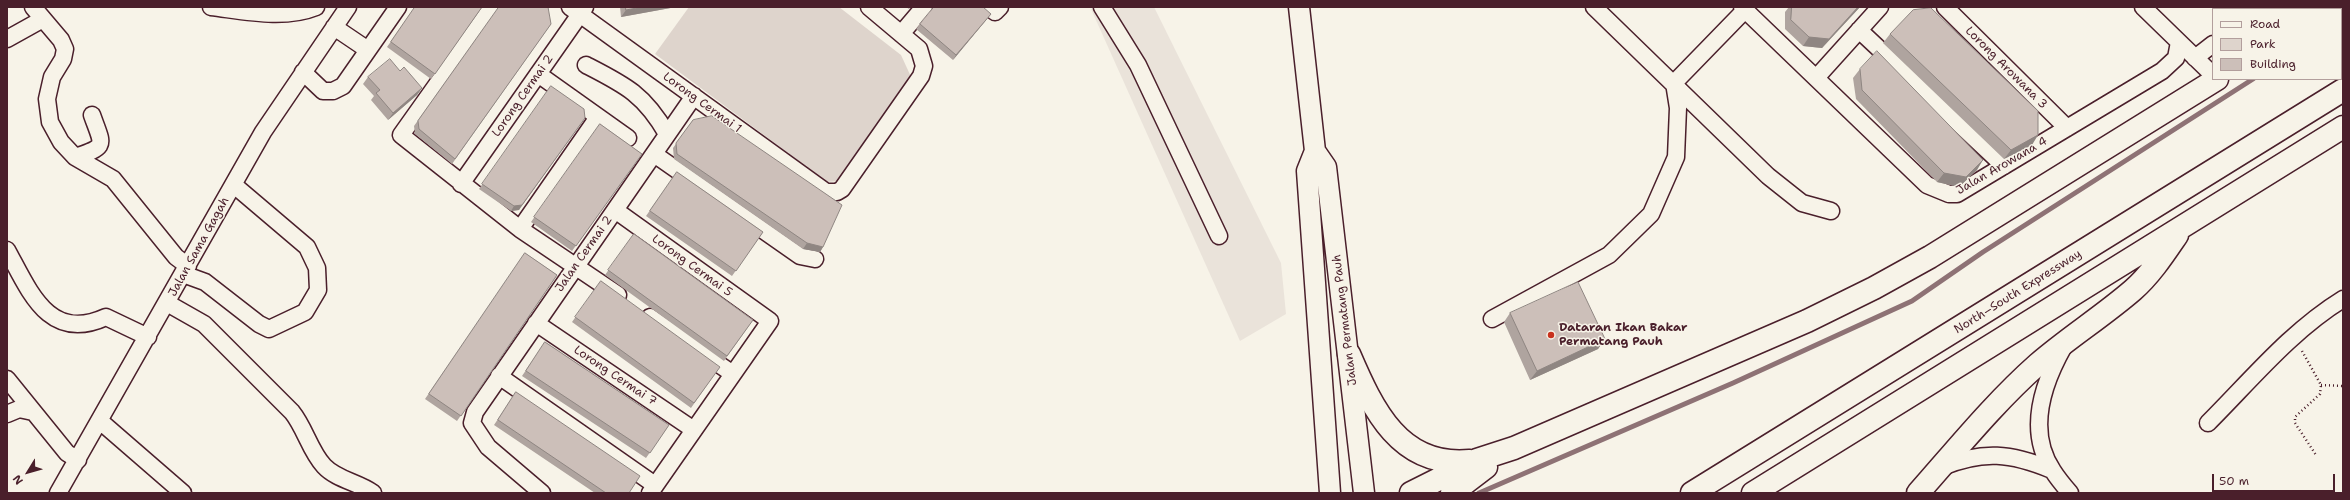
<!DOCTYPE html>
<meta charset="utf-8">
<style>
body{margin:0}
#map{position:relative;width:2350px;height:500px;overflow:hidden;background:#f7f3e8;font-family:"Shantell Sans",sans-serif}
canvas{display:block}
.frame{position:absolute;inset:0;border:8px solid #4a1f2b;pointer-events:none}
.legend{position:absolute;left:2212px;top:8px;width:130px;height:72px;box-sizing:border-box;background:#f7f3e8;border:1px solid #b29e9c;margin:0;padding:5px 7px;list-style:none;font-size:12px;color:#4a1f2b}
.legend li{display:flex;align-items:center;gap:8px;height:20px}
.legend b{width:20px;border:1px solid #b29e9c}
.north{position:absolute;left:8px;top:452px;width:40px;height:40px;-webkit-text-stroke:3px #f7f3e8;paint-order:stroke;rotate:233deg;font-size:11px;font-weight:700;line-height:16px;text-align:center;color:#4a1f2b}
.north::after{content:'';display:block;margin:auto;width:14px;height:18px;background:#4a1f2b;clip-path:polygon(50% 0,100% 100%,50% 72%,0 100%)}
.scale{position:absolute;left:2212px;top:474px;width:123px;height:18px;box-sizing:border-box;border:2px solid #4a1f2b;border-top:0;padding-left:5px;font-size:12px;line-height:14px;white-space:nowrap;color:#4a1f2b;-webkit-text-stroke:3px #f7f3e8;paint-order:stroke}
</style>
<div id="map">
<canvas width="2350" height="500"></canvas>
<div class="frame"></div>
<ul class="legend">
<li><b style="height:5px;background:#f7f3e8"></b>Road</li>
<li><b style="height:11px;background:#ded4cc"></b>Park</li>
<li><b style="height:11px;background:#ccbfb9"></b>Building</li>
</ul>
<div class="north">N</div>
<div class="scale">50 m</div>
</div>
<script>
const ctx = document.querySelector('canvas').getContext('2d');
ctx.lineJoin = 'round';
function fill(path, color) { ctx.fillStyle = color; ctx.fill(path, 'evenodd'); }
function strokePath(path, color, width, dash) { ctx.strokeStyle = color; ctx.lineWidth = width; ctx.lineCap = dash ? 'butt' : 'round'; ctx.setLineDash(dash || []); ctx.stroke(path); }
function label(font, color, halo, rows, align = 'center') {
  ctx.font = font + ' "Shantell Sans",sans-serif'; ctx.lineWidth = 3; ctx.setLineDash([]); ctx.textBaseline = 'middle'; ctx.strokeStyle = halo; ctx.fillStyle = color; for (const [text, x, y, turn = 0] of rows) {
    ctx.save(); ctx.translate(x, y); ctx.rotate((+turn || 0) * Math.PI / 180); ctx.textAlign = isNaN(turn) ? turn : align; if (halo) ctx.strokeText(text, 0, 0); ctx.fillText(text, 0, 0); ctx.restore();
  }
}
const built = new Path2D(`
 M1094,7H1154L1281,263L1286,314L1240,341L1091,9Z`);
const green = new Path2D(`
 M689,7H839L901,55L912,79L839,181L827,182L655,54Z`);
const stream = new Path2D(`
 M2341,23L2343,22
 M1479,493L1733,383L1912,301L1983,252L2253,79`);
const path = new Path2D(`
 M2302,351L2321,385L2320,394L2295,417V423L2316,455
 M2321,385L2343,386`);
const minor = new Path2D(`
 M33,7L61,40L65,49L63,59L52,77L47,99L50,122L61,142L75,157L113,179L176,257L188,266
 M211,7C244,11 284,20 316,7
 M492,7L401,135L520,229L618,295
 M570,7L826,192H837L842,189L921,76L924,66L919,49L869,7
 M989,7L995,12L1000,7
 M1102,7L1138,65L1219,236
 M1594,7L1768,176L1802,203L1831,211
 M1742,7L1927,185L1949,194H1957L2162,71L2176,58L2179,42
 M1945,7L2067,128
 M2143,7L2213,75
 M2251,7L2253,9
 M334,27L368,50
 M1859,30L2004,166
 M901,34L924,7
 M7,39L43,19
 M2195,58L2213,44
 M586,65C625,85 644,94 667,134
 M303,72L323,91H333L343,86L398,7
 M538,74L628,138
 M1816,78L1880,7
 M1674,83L1745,10
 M654,154L800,256L815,259
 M75,157C108,146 103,146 92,115
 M461,184L585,7
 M615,210L770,321L650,493
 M520,229L598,117
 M7,250C30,292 49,343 106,317L148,337
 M183,274L205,282L259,324L269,329L305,312L318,290L317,268L307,247L234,185
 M167,303L204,324L292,412C305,428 310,451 324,466C337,480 358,482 373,493
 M650,317L733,374
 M1492,319L1609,255L1651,214L1676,157L1678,108L1674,83
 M536,323L694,430
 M2064,346C2043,383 2026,431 2053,471C2058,479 2064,486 2070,493
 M499,376L655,485
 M7,379L67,453L78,460
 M7,414L19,409L33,412
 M100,421L183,493
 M2208,423C2251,380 2291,331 2343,299
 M1942,467C1983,450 2011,453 2052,470
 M58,493L263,132L348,7
 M542,493L488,447L472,423L475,412L694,96`);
const major = new Path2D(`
 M1299,7L1315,151L1307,171L1330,493
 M1315,151L1326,167L1364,493`);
const highway = new Path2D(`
 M2327,9L2330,7
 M1349,354C1373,410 1400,468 1470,461
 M1411,493L1477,460L1514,448L1807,321L1874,288L1930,257L2217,79
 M1452,493L1486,467
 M1692,493L2343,90
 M1753,493L2343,127
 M1918,493C1957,449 1994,403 2038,364C2068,338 2103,316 2133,290C2151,274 2164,254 2177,235`);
const wall = new Path2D(`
 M415,7H482L431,79L387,47Z
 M499,7L551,24L452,164L415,134L414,126Z
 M620,7H676L621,17Z
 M906,7H911L909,9Z
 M1789,7H1860L1822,48L1803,46L1785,29V12Z
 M991,14L953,60L916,29L920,24Z
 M1890,34L2032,145L2004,159L1883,43Z
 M1860,69L1977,170L1959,187L1937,182L1856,99L1853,78Z
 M400,71L422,88L417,95L388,120L371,100L374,96L363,84L368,77Z
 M551,86L519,210L511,211L479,189Z
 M693,120L823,247L820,252L803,249L674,159L673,148Z
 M600,124L642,154L572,251L531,222Z
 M677,172L763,232L732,276L646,216Z
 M634,234L753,320L724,361L605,275Z
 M525,253L557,275L457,421L425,399Z
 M601,281L716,372L691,408L572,322Z
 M1510,313L1605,339L1598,349L1530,380L1504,322Z
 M545,342L669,425L646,458L522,376Z
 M516,392L629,493H595L494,425Z`);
const shadedWall = new Path2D(`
 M642,7H676L621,17L626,10Z
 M1858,7H1860L1822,48L1803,46L1809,37Z
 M991,14L987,19L953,60L956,55Z
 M422,88L417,95L388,120L393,113Z
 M585,118L519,210L511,211L514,206Z
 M2038,135L2032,145L2004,159L2011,150Z
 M1983,160L1977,170L1959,187L1937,182L1944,173Z
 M807,243L823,247L820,252L803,249Z
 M1605,339L1598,349L1530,380L1537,371Z`);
const building = new Path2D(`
 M415,7H482L435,74L391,42Z
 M499,7H548L551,24L455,159L419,129L418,121Z
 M626,7H642L626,10Z
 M934,7H983L991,14L956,55L920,24Z
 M1792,7H1858L1829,39L1809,37L1791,20Z
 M1931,8L2038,111V135L2011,150L1890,34L1913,10Z
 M1877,51L1983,160L1966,177L1944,173L1862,90L1860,69Z
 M390,59L400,71L404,67L422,88L393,113L376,93L380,90L368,77Z
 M551,86L584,109L585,118L522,205L514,206L482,184Z
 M712,116L842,205L823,247L807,243L677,154L676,143L693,120Z
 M600,124L642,154L576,246L534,217Z
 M677,172L763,232L736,271L650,211Z
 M634,234L753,320L727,356L608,270Z
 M525,253L557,275L461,416L429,394Z
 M601,281L720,367L694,403L575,317Z
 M1578,282L1605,339L1537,371L1510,313Z
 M545,342L669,425L650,453L526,371Z
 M516,392L640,476L629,493H606L498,420Z`);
const markers = [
 [1551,335,4,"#c8321e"]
];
const streetNames = [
 ["Lorong Arowana 3",2006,68,45],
 ["Lorong Cermai 2",523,96,-55],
 ["Lorong Cermai 1",702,103,36],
 ["Jalan Arowana 4",2002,166,-30],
 ["Jalan Sama Gagah",199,247,-61],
 ["Jalan Cermai 2",584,254,-55],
 ["Lorong Cermai 5",692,266,36],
 ["North–South Expressway",2018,292,-32],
 ["Jalan Permatang Pauh",1345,320,-97],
 ["Lorong Cermai 7",615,376,34]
];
const poiNames = [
 ["Dataran Ikan Bakar",1559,328],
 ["Permatang Pauh",1559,342]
];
fill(built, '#eae3da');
fill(green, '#ded4cc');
strokePath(stream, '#8e7275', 5);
strokePath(minor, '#4a1f2b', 19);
strokePath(major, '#4a1f2b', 23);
strokePath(highway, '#4a1f2b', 25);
strokePath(path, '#4a1f2b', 2.5, [1, 3]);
strokePath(minor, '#f7f3e8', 16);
strokePath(major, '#f7f3e8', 20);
strokePath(highway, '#f7f3e8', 22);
fill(wall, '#afa49f');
fill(shadedWall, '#8f8682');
fill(building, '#ccbfb9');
strokePath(building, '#8f8682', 1);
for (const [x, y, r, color] of markers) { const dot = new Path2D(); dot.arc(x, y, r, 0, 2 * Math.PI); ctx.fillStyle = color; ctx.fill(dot); strokePath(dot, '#f7f3e8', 1.5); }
label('12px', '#4a1f2b', '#f7f3e8', streetNames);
label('bold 12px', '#4a1f2b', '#f7f3e8', poiNames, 'left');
</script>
